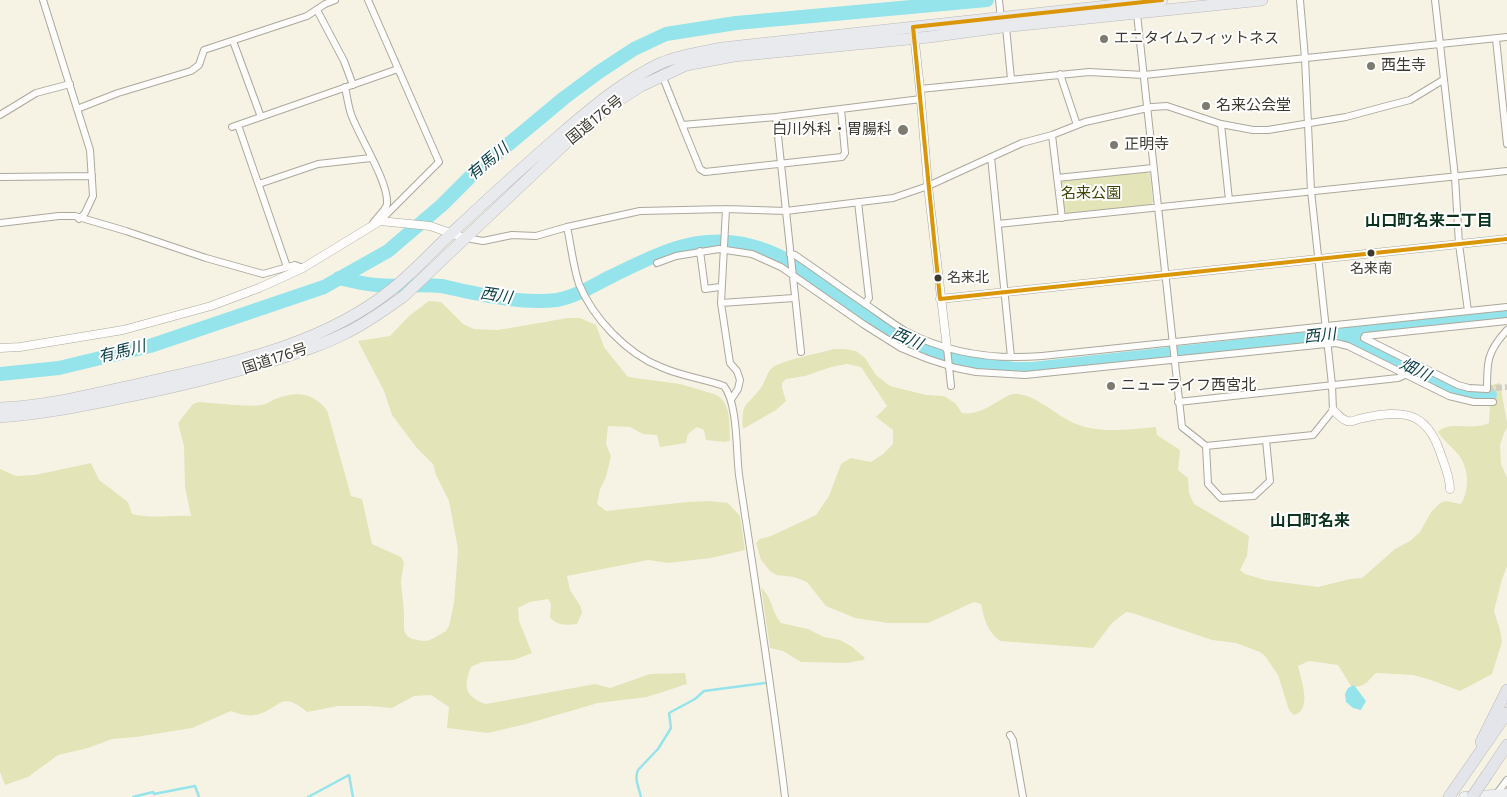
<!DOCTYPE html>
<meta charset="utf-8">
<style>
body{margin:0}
canvas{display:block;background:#f6f3e5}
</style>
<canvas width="1507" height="797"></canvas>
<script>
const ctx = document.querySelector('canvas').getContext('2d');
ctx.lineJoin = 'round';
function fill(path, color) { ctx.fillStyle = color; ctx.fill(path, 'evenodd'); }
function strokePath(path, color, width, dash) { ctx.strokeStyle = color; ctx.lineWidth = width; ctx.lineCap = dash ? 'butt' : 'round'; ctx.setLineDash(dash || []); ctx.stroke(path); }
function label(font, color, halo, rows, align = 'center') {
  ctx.font = font + ' Figtree,"Noto Sans JP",sans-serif'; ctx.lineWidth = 4; ctx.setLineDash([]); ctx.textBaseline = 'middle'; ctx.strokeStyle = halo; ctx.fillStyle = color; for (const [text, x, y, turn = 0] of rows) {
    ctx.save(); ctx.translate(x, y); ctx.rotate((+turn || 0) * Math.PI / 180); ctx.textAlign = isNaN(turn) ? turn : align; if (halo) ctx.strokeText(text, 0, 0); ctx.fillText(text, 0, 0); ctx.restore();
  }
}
const green = new Path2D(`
 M1144,171L1150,174L1153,202L1150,205L1067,214L1064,211L1061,183L1064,179Z
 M429,301L441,302L463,324L474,329L498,330L568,318H580L596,325L604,347L628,377L680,384L714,394C732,401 729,424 730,441L724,442L706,440L704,430L697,427L688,434L686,443L660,447L657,435L643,434L630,427L608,426L606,444L611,456L606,477L600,489L597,504L606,511L687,502L709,501L728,503L740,516L745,550L711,558L668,563L648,560L567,576L570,590L581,607L582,613L577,624C566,625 556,626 550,617L551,604L548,599L530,602L518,608L519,621L532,653L514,660L482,662L471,667C463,687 465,697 486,704L595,684L610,688L650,674L685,673L687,684L647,697L598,703L526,724L488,733L447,728L449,707L431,695L414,696L392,708L369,706H338L307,712C279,688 280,711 254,715C246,717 238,713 231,711L192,728L136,737L112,739L88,748L58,755L28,777L5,785L0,772V469L16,476L35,475L91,463L99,480L128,502L132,514C151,519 172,515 191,516L185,487L184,446L178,423L193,404L199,402C217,403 244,407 261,405C266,404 271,401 275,399C297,391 312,392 327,410L351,496L362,499L372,544L401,557L404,562L401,581L404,612V630L407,636L412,639L424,641L430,640L446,631L449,626L454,603L458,549L449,501L436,475L433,464L416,447L392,415L384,391L358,341L390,336L409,316Z
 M833,349H845L856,351L865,358L876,375L890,386L926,395L944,396L955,403L962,413C986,417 1004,391 1019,394C1041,398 1056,416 1076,424C1102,434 1130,429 1156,427L1157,435L1180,450L1178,470L1188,478L1189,493L1194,504L1249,536L1247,556L1240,570L1245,574L1265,580L1318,587L1350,579L1362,578L1395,549L1410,541L1420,532L1431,512L1440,503L1446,501L1461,504C1470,489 1469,468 1458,454C1451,446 1444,441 1438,432C1447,422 1465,428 1477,426C1481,426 1485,424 1489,423L1491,385L1500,383L1507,423V428L1504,433L1500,445L1501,464L1507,478V567L1502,579L1494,611L1500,630L1502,642L1492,674L1460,691L1431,680L1413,675L1376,673C1368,681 1363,689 1351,686L1338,665L1309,661L1298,666C1301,680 1313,710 1294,715L1289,710L1278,675L1265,656L1260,652L1236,643L1212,640L1132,613L1126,612L1112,623L1093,648L1000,641C986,629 985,621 981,604L974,602L928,623H888L855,618L826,606L807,582L794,577L776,575L770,571L761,560L756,543L760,539L771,536L816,515L829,496L841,464L851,458L871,462L883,454L893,444V430L876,417L887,406L861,367L847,364L831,367L805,376L786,379L782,383V388L786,401L776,410L743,429C741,402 746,407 761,388C765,382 767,372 772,368C782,360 818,354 833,349Z
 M761,587C773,599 771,611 781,623L808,629L824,637L840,640L851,646L865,658L863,660L847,663L801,662L783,651L770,648Z`);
const water = new Path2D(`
 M1354,685L1366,701L1361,710L1353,708L1346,702L1345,694L1348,688Z`);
const stream = new Path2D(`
 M133,797L153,792L154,794L195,786L199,797
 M308,797L349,775L353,797
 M641,797C639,788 634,779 638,770L658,749L671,728L669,713L695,699L704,691L765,683`);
const river = new Path2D(`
 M339,278C351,281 364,284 376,285C398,287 420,284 441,286C452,288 463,291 474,293C501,299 530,303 557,300C574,297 591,287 606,279C669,248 716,223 785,259L890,333L915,344L960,361L1014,369H1032L1343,335L1370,330L1507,316
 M1343,335L1393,361L1454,389L1464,394L1490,395
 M0,374L59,368L150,346L324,287L388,251L442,205L474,173L564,98L599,72L634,49L666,34L736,23L987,0`);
const minorTunnel = new Path2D(`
 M1487,389L1507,387`);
const minor = new Path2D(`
 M43,0L90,150L93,196L85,213L79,219
 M368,0L439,162L380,221
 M999,0L1001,19
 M1435,0L1455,177L1459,244L1468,311
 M317,10L344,61L353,85
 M1137,14L1182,427L1206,446L1313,435L1333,410L1332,385L1311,191L1305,58L1300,0
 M1006,27L1011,79
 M1496,39L1507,144
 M233,41L261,117
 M1060,74L1077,125
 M662,75L682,125L776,117L921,99
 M345,87C347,96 348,105 351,114C359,137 389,182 387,204C386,210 376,218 372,225
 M920,89L1089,72L1144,75L1507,37
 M77,109L118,93L191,71L199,65L204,50L307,16L325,4L335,0
 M0,115L36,93L70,84
 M776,117L801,352
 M1221,124L1229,200
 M238,125L287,267
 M682,125L700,169L705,172L842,157L845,153L841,109
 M232,127L398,69
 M1052,135L1062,218
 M991,157L1011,357
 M0,177L92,176
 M1057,178L1153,168
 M259,184L318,164L371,158
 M858,202L869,298L865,304
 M726,209L721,303L730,363L737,371L740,380L738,389L732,398
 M0,223L59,216H75L126,231L206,258L263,274L295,265L303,268
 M998,224L1507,171
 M567,227C571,245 573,266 579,284C593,318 627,354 661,367C681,376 704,379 724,386C738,404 736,451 739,475C755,582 772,689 785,797
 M466,238L483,241L512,235L536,236L567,227L640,211L726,209L786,211L893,198L928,186L1022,143L1052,135L1085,122L1152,107L1167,106L1221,124L1253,130H1268L1346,117L1383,107L1410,100L1443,80
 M700,251L705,289L720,287
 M790,254L795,255C817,270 839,286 861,301C876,311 890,322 905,331C947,353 995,360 1042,356L1507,307
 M657,263L676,256L719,249L752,254L781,267L863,324L901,348L928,359L956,368L976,372L1025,375L1336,343L1348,346L1449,396L1474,402H1493
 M721,303L794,298
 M1364,338L1458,385L1469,388L1487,389C1487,361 1487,352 1507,330
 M1364,338L1365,336L1507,321
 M947,348L951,386
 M1178,402L1398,378L1407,374L1414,364
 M1206,446L1208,484L1221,498L1254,496L1270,481L1266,440
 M1010,735L1013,740L1023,797
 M1495,796L1507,780`);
const tertiary = new Path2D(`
 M914,34L920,89L928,186L947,348
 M940,299L1507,239
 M0,348L20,347L123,330L211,306L259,288L303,268L380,221L430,226L465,238
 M1333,410C1337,413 1340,418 1345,420C1351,424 1356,419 1363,418C1401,410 1426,410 1440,452C1444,464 1450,477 1450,489`);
const primary = new Path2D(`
 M1464,797L1507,794`);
const trunk = new Path2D(`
 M0,408C51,406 102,392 152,381C235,362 322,345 391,290C414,272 433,250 455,230C489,198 524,166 560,135C591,108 623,81 661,63C680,55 702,52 722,48L1162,0
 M0,417C46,414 90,404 135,395C181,386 227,374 272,361C297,353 323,345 346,333C367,323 386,309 404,296L567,142L608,107L641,86L686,65L734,56L929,37L1002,27L1262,0`);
const motorway = new Path2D(`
 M1481,742L1507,690
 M1487,775L1507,745
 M1449,797L1507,713`);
const motorwayBridge = new Path2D(`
 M1472,797L1487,775`);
const bus1 = new Path2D(`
 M1162,0L913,27L940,299L1507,239`);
const markers = [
 [1104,39,5,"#7d7b6f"],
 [1371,66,5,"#7d7b6f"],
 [1206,106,5,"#7d7b6f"],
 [903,130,6,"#7d7b6f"],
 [1114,145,5,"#7d7b6f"],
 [1371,253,4.5,"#3c3a30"],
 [938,278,4.5,"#3c3a30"],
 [1111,386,5,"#7d7b6f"]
];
const busNames = [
 ["名来南",1371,269],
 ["名来北",947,278,"left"]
];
const poiNames = [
 ["エニタイムフィットネス",1114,39],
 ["西生寺",1381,66],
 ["名来公会堂",1216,106],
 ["白川外科・胃腸科",892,130,"right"],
 ["正明寺",1124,145],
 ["ニューライフ西宮北",1121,386]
];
const streetNames = [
 ["国道176号",595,120,-39],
 ["国道176号",275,359,-18]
];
const parkNames = [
 ["名来公園",1091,194]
];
const waterNames = [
 ["有馬川",488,162,-40],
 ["西川",496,296,9],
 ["西川",1320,336,-6],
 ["西川",907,339,24],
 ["有馬川",122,352,-14],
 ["畑川",1415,370,26]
];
const neighbourhoodNames = [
 ["山口町名来二丁目",1429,221],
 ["山口町名来",1310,521]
];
fill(green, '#e3e5b9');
fill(water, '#96e4eb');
strokePath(stream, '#96e4eb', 2.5);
strokePath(river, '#96e4eb', 14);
strokePath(minorTunnel, '#d1cec1', 6, [6, 3]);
strokePath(minor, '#aba89d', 8);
strokePath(tertiary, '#aba89d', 9);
strokePath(primary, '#bab9ba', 11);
strokePath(trunk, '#bab9ba', 12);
strokePath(motorway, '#bab9ba', 12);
strokePath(minor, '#fefdfb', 6);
strokePath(tertiary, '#fefdfb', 8);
strokePath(primary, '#eeeff1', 10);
strokePath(trunk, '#e9eaee', 11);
strokePath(motorway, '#e4e5ea', 11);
strokePath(motorwayBridge, '#bab9ba', 12, []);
strokePath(motorwayBridge, '#e4e5ea', 11);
strokePath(bus1, '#db9607', 4);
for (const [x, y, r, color] of markers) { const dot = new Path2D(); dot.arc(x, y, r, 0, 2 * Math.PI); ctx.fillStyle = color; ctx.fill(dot); strokePath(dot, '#fff', 2); }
label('14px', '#3c3a30', '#fff', busNames);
label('15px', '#3c3a30', '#fff', poiNames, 'left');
label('15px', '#3c3a30', '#fff', streetNames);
label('15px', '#414404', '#fff', parkNames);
label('italic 16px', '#093f46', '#fff', waterNames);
label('bold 16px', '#0a321c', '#fff', neighbourhoodNames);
</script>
